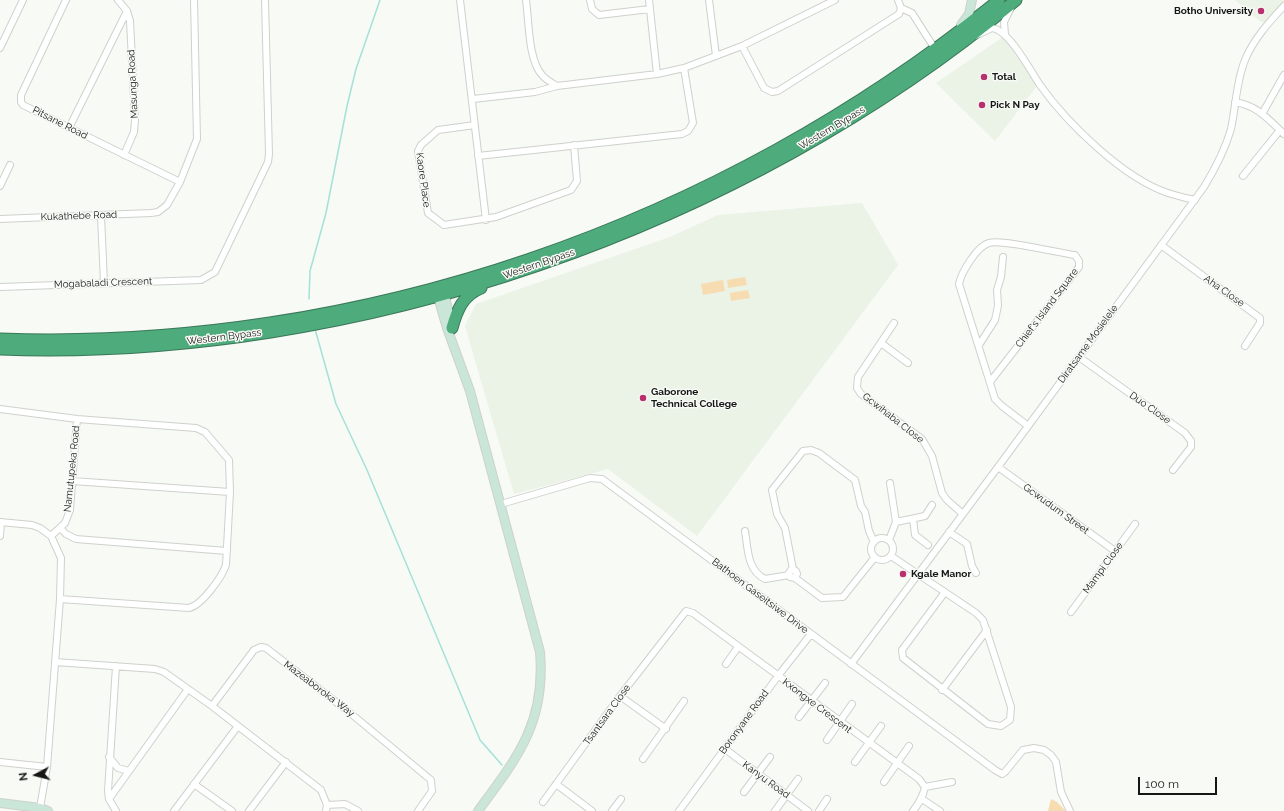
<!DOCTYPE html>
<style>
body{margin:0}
#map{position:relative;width:1284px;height:811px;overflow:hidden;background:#f7faf5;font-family:Raleway,sans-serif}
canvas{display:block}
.north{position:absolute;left:16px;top:755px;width:40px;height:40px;-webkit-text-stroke:3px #f7faf5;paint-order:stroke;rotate:263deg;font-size:11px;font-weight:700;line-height:16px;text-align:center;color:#161715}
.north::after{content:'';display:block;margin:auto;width:14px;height:18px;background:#161715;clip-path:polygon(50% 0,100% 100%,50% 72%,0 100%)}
.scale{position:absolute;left:1138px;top:777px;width:79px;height:18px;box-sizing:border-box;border:2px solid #161715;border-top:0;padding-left:5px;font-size:12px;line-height:14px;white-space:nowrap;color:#161715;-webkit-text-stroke:3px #f7faf5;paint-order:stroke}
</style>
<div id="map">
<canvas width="1284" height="811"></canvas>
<div class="north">N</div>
<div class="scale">100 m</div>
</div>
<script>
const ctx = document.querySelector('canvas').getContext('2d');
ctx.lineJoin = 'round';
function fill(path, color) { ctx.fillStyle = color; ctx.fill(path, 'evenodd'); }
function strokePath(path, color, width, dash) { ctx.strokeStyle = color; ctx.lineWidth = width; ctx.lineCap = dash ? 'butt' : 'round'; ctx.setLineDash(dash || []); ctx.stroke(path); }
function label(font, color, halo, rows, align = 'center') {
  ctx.font = font + ' Raleway,sans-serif'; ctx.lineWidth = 3; ctx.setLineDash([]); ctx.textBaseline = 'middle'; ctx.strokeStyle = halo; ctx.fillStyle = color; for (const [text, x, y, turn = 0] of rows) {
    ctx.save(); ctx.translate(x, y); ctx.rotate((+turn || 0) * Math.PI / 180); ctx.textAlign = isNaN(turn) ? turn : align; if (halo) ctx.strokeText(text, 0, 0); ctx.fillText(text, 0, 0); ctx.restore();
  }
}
const built = new Path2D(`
 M1235,0H1284V1L1265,22H1261Z
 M1003,37L1037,86L995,141L936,83Z
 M862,203L898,265L697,536L608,469L514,494L465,326L476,304L670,237L718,215Z`);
const green = new Path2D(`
 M745,277L747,285L728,288L727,280Z
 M723,280L725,291L703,295L701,284Z
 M748,290L750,298L731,301L730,293Z
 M1051,799L1057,802L1066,811H1048Z`);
const stream = new Path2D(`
 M309,299L310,271L326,213L347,106L356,69L380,0
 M315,329L336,404L367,470L480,740L502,765`);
const street = new Path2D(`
 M66,0L21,95V102L23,105L180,182
 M118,0L127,11L130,21L135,120L134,132L124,155
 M460,0L486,220
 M526,0C529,20 528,60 542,75C546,80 552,83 557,86
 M590,0L592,9L599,15L650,9
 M649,0L657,74
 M709,0L716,56
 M901,8L912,13L935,49
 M1005,34L1004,22L1011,8
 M975,36L992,28C1009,30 1030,70 1040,85C1067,123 1123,178 1168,193C1177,196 1186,198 1195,200
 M742,46L764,88L772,92L778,91L899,14L901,8L898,0
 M0,48L23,0
 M473,99L535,92L557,86L657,74L684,68L742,46L835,0
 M1235,102C1258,106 1268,119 1284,134
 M1262,114L1284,75
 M475,125L438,130L421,145L418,151L428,213L444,225L496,217L571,190L577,181L574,145
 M69,128L127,11
 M478,156L682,134L688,131L693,123L684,68
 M1243,176L1280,130
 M0,186L10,165
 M101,216L104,283
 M0,219L151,213L158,212L167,205L180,182L197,139L194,0
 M1161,245L1260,318V323L1245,346
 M0,287L201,280L215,272L268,162L269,154L265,0
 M894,323L858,377L857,388L861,394L922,439L932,456L942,493L947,500L963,514
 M881,343L908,363
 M979,345L995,320L998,306L997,290L1001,277L1003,257
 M1079,357L1185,433L1191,441V447L1173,470
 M990,382L1079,267V261L1075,255C1059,253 1001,239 989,243C977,246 961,273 959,284L995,399L1002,406L1028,426
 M0,409L77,419L196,428L205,432L229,460L230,492L226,565C222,577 202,605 189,608L60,599
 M998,467L1115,551
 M72,481L230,492
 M501,504L590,478L602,479L995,770L1002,774L1005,772L1023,750L1034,748L1044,750L1051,755L1056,762L1061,792L1070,811
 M913,519L915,535L928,545
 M0,522L32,525L40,528L51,536L61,558L60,599L47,767L40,808
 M896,522L925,516L932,505
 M60,528L66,534L76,539L227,551
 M745,531C748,549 747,570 765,579L789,575
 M949,532L967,544L972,566L976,573
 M0,536L1,522
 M51,536L65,523L70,510L77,419
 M871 549a11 11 0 1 1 22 0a11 11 0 1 1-22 0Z
 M889,540L896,522L890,483
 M891,556L976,613L983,620L1011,707L1010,720L1001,726L988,724L903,658L902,650L945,592
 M793,569L785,528L777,514L772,490L803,451L811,450L819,453L855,480L861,506L865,512L869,531L874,542
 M795,578L797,574L796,571L791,570L789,573L790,577L795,578L822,598L843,597L875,557
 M1071,612L1135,524
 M55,662L155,669L164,672L212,706L321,790L327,805L326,811
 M726,664L738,647
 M851,664L998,467L1204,187C1215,169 1225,150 1231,129C1236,106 1236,82 1245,60C1253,40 1269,22 1284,6
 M116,666L108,791L109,799L116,811
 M942,690L987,630
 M620,696L666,729
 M212,706L254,650L261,647L266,648L349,712L431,780L432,791L418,811
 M799,717L825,683
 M827,740L852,704
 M725,749L808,811
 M109,757L118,768L129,771
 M643,759L684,701
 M0,762L47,767
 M855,762L881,726
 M884,782L909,746
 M194,784L232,811
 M556,784L592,811
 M925,787L952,782
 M744,792L770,757
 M109,799L188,689
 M922,799L940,811
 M543,802L620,696L686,611L693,613L919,779L925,787C923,797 919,803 913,811
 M327,805L345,804L358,811
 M174,811L238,726
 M249,811L286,762
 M612,811L621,799
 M679,811L778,676L811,634
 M775,811L798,779
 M819,811L827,799`);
const secondary = new Path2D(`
 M961,25L969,14L972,0
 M443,288L451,322
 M436,290L447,328L470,391L540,652C546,722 518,757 478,811
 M0,803L40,808L48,811`);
const highway = new Path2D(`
 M452,328C457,310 463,295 481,288
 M0,339C359,352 721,226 999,0
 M0,349C356,362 743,228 1016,0`);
const markers = [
 [1261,11,4,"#b8306e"],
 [984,77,4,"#b8306e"],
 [982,105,4,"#b8306e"],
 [643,398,4,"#b8306e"],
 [903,574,4,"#b8306e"]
];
const poiNames = [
 ["Botho University",1253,11,"right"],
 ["Total",992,77],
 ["Pick N Pay",990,105],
 ["Gaborone",651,392],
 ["Technical College",651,404],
 ["Kgale Manor",911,574]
];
const streetNames = [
 ["Masunga Road",133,84,-93],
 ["Pitsane Road",60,123,27],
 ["Western Bypass",832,128,-31],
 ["Kaore Place",423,180,82],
 ["Kukathebe Road",79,216,-2],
 ["Western Bypass",539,264,-19],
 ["Mogabaladi Crescent",103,283,-2],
 ["Aha Close",1224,291,35],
 ["Chief's Island Square",1047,308,-53],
 ["Western Bypass",224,337,-7],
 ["Diratsame Mosielele",1088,344,-54],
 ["Duo Close",1150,408,35],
 ["Gcwihaba Close",893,418,38],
 ["Namutupeka Road",72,469,-84],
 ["Gcwudum Street",1056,509,36],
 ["Mampi Close",1103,568,-54],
 ["Bathoen Gaseitsiwe Drive",760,596,37],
 ["Mazeaboroka Way",319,689,37],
 ["Kxongxe Crescent",817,706,37],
 ["Tsantsara Close",607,715,-54],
 ["Boronyane Road",744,722,-54],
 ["Kanyu Road",766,780,36]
];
fill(built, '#ebf2e6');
fill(green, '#f7dcb2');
strokePath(stream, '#a4e1d9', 1.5);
strokePath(street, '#ced1cc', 8);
strokePath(secondary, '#ced1cc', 10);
strokePath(highway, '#3a7758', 13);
strokePath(street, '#fff', 6);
strokePath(secondary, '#cae6d8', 8);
strokePath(highway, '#4dab7c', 11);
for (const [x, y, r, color] of markers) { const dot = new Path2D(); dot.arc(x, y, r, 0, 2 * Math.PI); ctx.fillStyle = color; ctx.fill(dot); strokePath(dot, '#f7faf5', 1.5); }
label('bold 10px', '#161715', '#f7faf5', poiNames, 'left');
label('10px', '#161715', '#f7faf5', streetNames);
</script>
